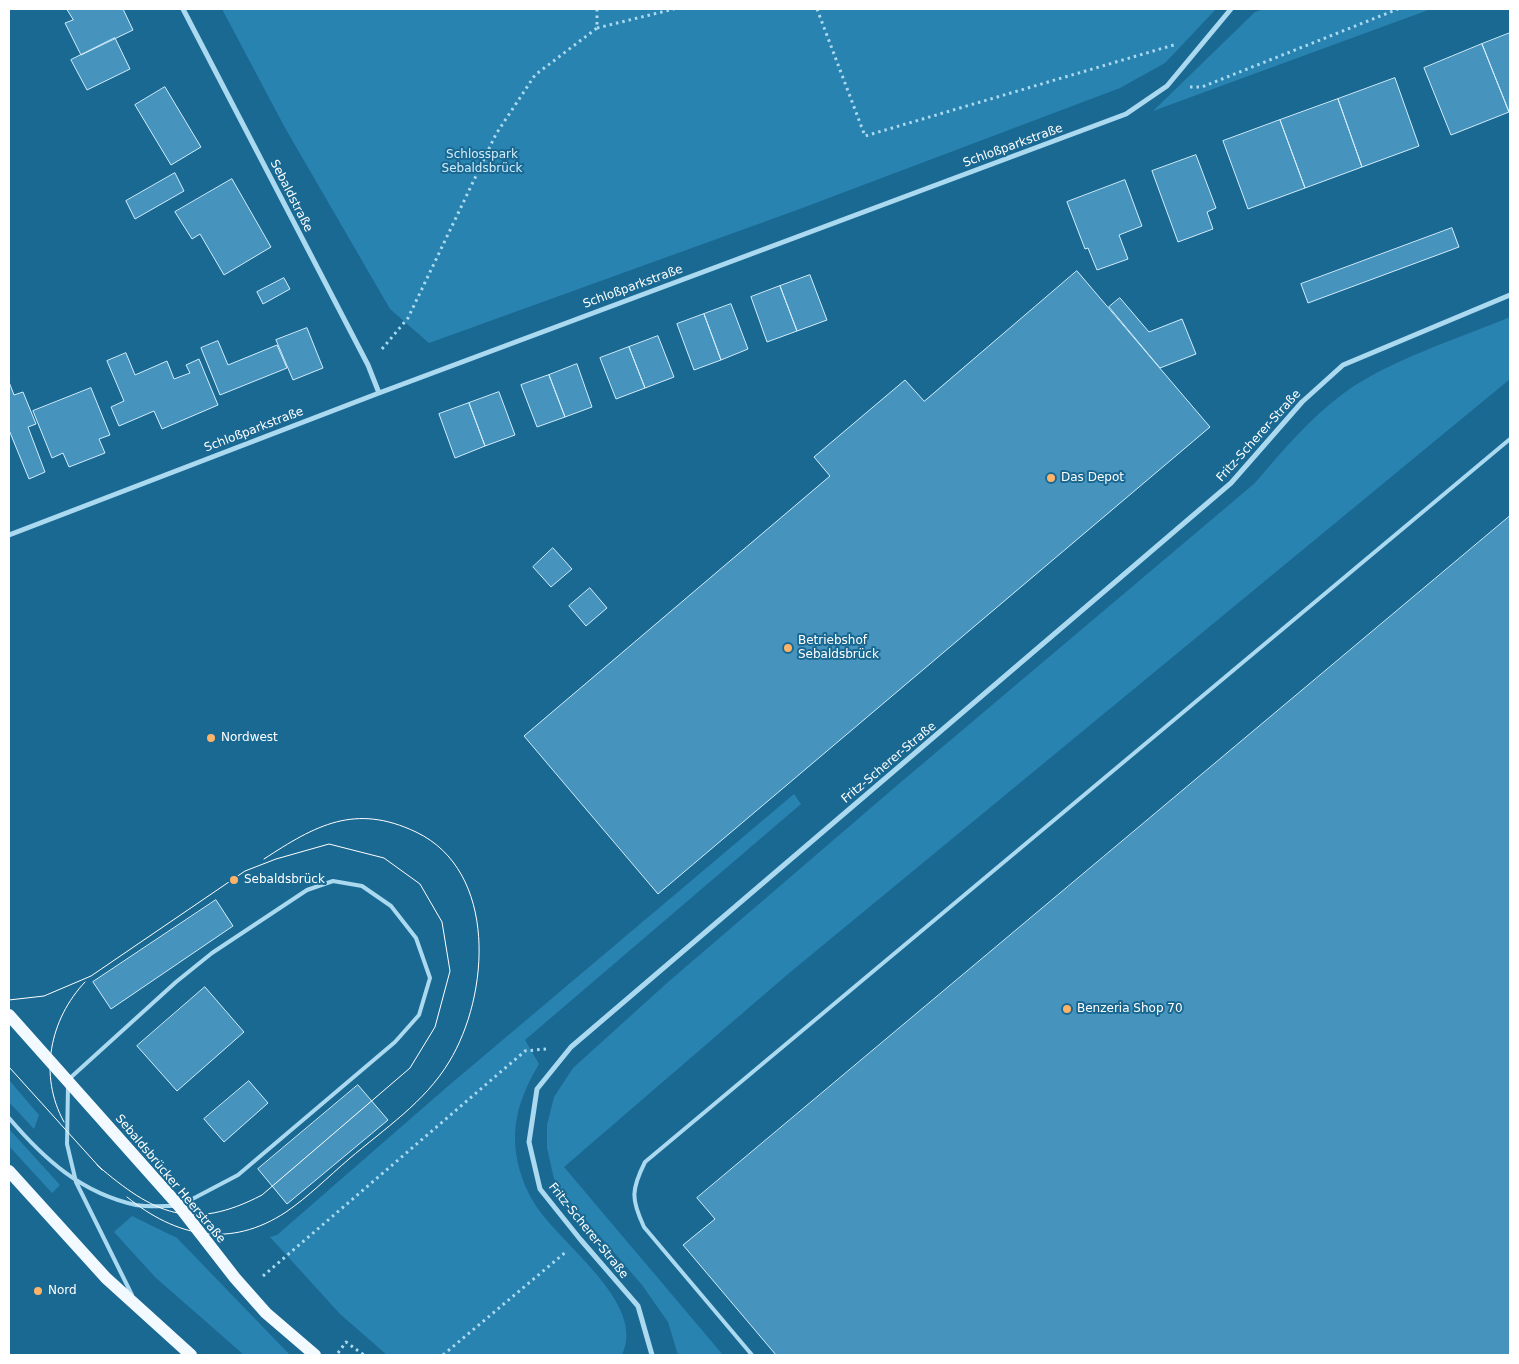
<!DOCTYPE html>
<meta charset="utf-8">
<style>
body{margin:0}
#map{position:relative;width:1519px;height:1364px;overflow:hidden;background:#1a6993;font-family:"DejaVu Sans",sans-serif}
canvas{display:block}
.frame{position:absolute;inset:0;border:10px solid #fff;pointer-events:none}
</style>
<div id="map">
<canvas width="1519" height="1364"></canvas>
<div class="frame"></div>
</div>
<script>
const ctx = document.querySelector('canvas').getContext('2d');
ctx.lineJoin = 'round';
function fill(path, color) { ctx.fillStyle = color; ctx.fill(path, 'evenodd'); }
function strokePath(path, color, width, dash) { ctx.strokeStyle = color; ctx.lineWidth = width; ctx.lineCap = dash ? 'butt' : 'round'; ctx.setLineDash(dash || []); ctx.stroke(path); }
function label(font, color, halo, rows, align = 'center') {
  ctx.font = font + ' "DejaVu Sans",sans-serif'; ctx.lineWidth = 4; ctx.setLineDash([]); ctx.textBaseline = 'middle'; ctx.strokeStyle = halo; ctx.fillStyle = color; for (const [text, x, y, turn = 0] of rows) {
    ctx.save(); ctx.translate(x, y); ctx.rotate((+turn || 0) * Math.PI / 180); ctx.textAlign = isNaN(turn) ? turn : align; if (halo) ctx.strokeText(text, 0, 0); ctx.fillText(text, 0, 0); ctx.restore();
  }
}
const green = new Path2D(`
 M222,9H1216L1165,63L1120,88L797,210L429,343L390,309L284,126Z
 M1264,9H1431L1153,111L1255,12Z
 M1510,317V379L788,974L564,1167L723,1355H678L668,1322L642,1285L568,1199L554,1179L547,1148V1125L554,1097L573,1068L667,983L901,782L1255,483C1283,450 1309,419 1344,393C1387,361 1460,338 1510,317Z
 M794,794L801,804L525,1040L539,1064C526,1086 516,1108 515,1135C514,1157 522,1183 533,1201C556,1242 648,1302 622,1355H387L340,1314L270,1237L277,1235L447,1087Z
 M9,1080L39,1115L34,1129L9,1102Z
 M9,1129L60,1185L52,1193L9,1146Z
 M132,1216L177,1238L290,1355H244L155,1277L114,1232Z`);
const building = new Path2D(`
 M67,9H123L133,30L81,55L65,23L73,20Z
 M1510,33V112H1509L1482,44Z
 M115,38L130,69L87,90L71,60Z
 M1482,44L1509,112L1451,135L1424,68Z
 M1395,78L1419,146L1362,167L1338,99Z
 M165,87L201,147L171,165L135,105Z
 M1338,99L1362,167L1305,188L1280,120Z
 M1280,120L1305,188L1248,209L1223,141Z
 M1196,155L1216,208L1207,212L1213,229L1178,242L1152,171Z
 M175,173L184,191L135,219L126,201Z
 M232,179L271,247L224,275L200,234L192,239L175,212Z
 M1125,180L1142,226L1119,235L1128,259L1097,270L1088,248L1085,249L1067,202Z
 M1452,228L1459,247L1308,303L1301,284Z
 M1077,271L1210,427L658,894L524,736L830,476L814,457L905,380L924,401Z
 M810,275L827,320L797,331L780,286Z
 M284,278L290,289L263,304L257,292Z
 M780,286L797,331L767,342L751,297Z
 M1120,298L1149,332L1182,319L1196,354L1160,368L1109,307Z
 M731,304L748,349L721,360L704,314Z
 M704,314L721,360L694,370L677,324Z
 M307,328L323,368L293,380L276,340Z
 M658,336L674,377L645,388L629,347Z
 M218,341L228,365L277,345L287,368L220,395L201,348Z
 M629,347L645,388L616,399L600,358Z
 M126,353L135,375L167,361L174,379L190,373L186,365L199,359L218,405L162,429L154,411L119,426L111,407L124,401L107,361Z
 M577,364L592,407L565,417L549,375Z
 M549,375L565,417L537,427L521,385Z
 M9,382L14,395L23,392L36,424L28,427L45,472L29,479L9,430Z
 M91,388L110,435L99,439L105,453L69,467L63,453L52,458L33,411Z
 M499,392L515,435L485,446L469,403Z
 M469,403L485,446L455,458L439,414Z
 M1510,516V1355H776L683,1245L715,1219L697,1198Z
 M553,548L572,569L551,587L533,567Z
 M590,588L607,608L586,626L569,606Z
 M216,900L233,926L111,1009L93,982Z
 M205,987L244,1032L177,1091L137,1046Z
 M249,1081L268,1103L224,1142L204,1119Z
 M358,1085L388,1120L287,1204L258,1169Z`);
const path = new Path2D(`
 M817,9L865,136L1177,44
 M597,28L674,9
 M1190,87H1202L1398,9
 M382,349L408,318L496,134L535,75L597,28V9
 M263,1276L525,1051L546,1049
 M338,1353L346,1342L364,1355
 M443,1355L567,1251`);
const service = new Path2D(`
 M69,1079L176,982L212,953L307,890L333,881L362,886L391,906L416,938L430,978L419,1015L395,1042L238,1175L181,1205
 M68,1086L67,1144L76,1182L132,1295
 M9,1118C44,1159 81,1193 136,1205C148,1207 162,1206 174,1206
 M752,1355L644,1227C631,1199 631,1190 645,1162L1510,439`);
const minor = new Path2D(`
 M183,9L368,365L379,393
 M9,535L379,393L1126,114L1167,86L1231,9
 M652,1355L638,1306L580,1239L540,1189L529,1142L537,1089L571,1047L1231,483L1302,402L1343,365L1510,295`);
const primary = new Path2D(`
 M9,1015L179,1206L235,1278L266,1313L315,1355
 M9,1171L106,1278L191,1355`);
const tram = new Path2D(`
 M9,1000L44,996L91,976L245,871L276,859L329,844L384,858L420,884L442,922L450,971L435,1027L410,1068L262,1195C191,1232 154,1214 97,1165
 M9,1067L102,1170
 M64,1122C38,1075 50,1019 85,982
 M127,1197C176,1237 230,1249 286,1212C308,1197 328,1177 349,1159C384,1129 425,1102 449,1062C490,995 498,871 416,832C355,803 316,825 264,859`);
const markers = [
 [1051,478,5,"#ffb369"],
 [788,648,5,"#ffb369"],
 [211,738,5,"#ffb369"],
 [234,880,5,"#ffb369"],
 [1067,1009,5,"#ffb369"],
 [38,1291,5,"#ffb369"]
];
const streetNames = [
 ["Schloßparkstraße",1013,146,-20],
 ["Sebaldstraße",291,196,63],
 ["Schloßparkstraße",633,287,-20],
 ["Schloßparkstraße",254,430,-21],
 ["Fritz-Scherer-Straße",1259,436,-48],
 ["Fritz-Scherer-Straße",889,763,-40],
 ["Sebaldsbrücker Heerstraße",170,1179,50],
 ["Fritz-Scherer-Straße",588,1231,51]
];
const parkNames = [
 ["Schlosspark",482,155],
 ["Sebaldsbrück",482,169]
];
const poiNames = [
 ["Das Depot",1061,478],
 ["Betriebshof",798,641],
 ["Sebaldsbrück",798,655],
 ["Nordwest",221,738],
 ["Sebaldsbrück",244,880],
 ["Benzeria Shop 70",1077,1009],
 ["Nord",48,1291]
];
fill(green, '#2983b0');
fill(building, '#4694bd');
strokePath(building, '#d1edfb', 1);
strokePath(path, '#aad9f0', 3, [2.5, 4]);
strokePath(service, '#aad9f0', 4);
strokePath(minor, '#aad9f0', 5);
strokePath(primary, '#f3faff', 12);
strokePath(tram, '#fff', 1);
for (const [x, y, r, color] of markers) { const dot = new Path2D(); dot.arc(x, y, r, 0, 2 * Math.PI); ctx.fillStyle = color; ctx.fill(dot); strokePath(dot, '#1a6993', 2); }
label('12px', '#fff', '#1a6993', streetNames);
label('12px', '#d1edfb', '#1a6993', parkNames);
label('12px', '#fff', '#1a6993', poiNames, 'left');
</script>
